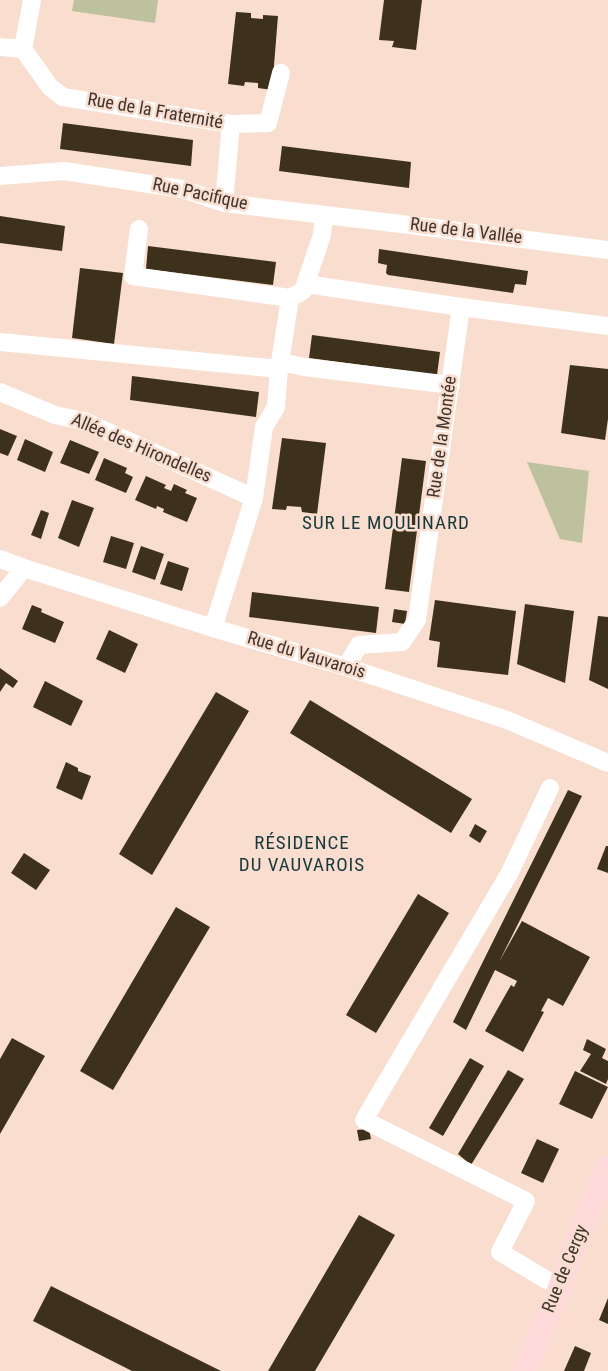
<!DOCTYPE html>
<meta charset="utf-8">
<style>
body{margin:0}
canvas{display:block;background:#f9ddce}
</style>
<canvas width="608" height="1371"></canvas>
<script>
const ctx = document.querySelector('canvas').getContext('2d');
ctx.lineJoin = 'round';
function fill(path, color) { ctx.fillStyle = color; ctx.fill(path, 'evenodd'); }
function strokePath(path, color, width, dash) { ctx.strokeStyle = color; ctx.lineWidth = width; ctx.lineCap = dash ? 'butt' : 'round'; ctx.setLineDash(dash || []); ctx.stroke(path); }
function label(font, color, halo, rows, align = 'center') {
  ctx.font = font + ' "Roboto Condensed",sans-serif'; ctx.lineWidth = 5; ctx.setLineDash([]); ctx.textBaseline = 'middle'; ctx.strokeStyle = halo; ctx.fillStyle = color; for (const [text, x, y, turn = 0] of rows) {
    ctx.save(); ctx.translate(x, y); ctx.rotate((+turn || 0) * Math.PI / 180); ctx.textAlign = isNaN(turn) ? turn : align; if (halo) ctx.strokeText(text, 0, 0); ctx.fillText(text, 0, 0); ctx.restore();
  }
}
const green = new Path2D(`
 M74,0H158L155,23L72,11Z
 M527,462L589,471L582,543L560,539Z`);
const building = new Path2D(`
 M384,0H422L416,50L392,47L394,41L379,40Z
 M236,12L251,13V18L263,19V15L278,16L272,90L258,88V83L245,82L244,86L228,84Z
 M63,123L193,140L191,166L60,149Z
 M282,146L411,162L409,188L279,171Z
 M0,216L65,226L62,251L0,243Z
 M148,246L276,262L273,285L146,269Z
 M379,249L528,271L526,285L515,284L513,293L388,275L386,273L387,265L378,263Z
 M80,268L123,273L114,344L72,338Z
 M312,335L440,352L437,375L309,358Z
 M570,365L608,369V419L605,440L561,433Z
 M132,376L259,392L256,417L130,400Z
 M0,429L17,436L8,456L0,453Z
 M282,438L326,443L317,514L302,512L301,507L287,506L286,510L272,509Z
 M25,439L53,452L45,472L17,460Z
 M70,440L99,452L89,474L60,463Z
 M104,458L127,468L125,473L133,477L126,493L95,480Z
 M402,458L426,461L409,592L385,589Z
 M146,476L166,485L164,488L171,491L174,484L187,490L185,493L197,498L187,522L163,512L164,509L157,506L156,509L135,500Z
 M72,500L94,508L79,547L58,538Z
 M41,510L49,513L41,539L31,535Z
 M111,536L134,543L126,569L103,562Z
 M141,546L164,554L155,580L132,572Z
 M168,561L189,568L182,591L160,584Z
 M252,592L379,607L376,633L249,617Z
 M435,600L516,611L508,675L437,667L440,642L429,640Z
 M525,604L574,611L565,683L517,664Z
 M32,605L42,609L41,612L64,622L55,643L22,629Z
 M394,609L407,611L405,624L392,622Z
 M598,616L608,617V689L589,680Z
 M109,630L138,644L125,673L96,659Z
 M0,668L18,681L13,688L6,683L0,692Z
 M45,681L83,701L71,726L33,707Z
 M216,692L249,711L152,875L119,854Z
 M310,700L472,799L451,833L290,733Z
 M66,762L78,768V771L91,776L82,800L56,788Z
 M568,790L582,796L499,962L522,921L590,957L563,1006L548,998L541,1011L544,1012L523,1052L485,1031L511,985L514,987L517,981L495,970L466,1030L453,1022Z
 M475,824L487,831L480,843L469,836Z
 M606,846H608V873L597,869Z
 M24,853L50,870L36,890L11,873Z
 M418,894L449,913L376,1033L346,1015Z
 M176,907L210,927L113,1090L80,1071Z
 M12,1038L45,1056L0,1134V1059Z
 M587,1039L606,1049L602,1058L608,1061V1079L606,1084L580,1071L591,1054L583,1050Z
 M470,1058L484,1066L443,1136L429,1128Z
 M508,1070L524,1079L471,1165L458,1154Z
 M575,1071L608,1087L592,1119L559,1104Z
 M369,1129L371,1139L359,1141L357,1130Z
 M537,1139L559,1149L543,1183L521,1173Z
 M359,1215L395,1235L315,1371H268Z
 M51,1286L221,1371H132L33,1321Z
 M608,1298V1324L599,1320Z
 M575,1346L591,1353L584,1371H564Z`);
const street = new Path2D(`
 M32,0L23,49L50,87L63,97L231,124L224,203
 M0,47L23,49
 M231,124L268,123L281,73
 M0,176L64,171L182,189L224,203L435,228L608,250
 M139,229L133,276L290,298
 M306,284L461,307
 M0,342L279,369
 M281,362L304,367L451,385
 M0,392L55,415L84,421L254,498
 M0,559L24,568L213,628L346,667L507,720L608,763
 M0,598L24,568
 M213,628L254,498L264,427L276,407L279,369L290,298L303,291L322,235L324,215
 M346,667L359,645L402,642L417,620L461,307L608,326
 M550,788L509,874L364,1120L526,1201L500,1252L560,1288`);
const secondary = new Path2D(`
 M525,1371L560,1288L571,1255L608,1167`);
const streetNames = [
 ["Rue de la Fraternité",155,112,10],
 ["Rue Pacifique",200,195,12],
 ["Rue de la Vallée",466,232,7],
 ["Rue de la Montée",443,437,-82],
 ["Allée des Hirondelles",141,449,23],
 ["Rue du Vauvarois",306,656,17],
 ["Rue de Cergy",566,1269,-68]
];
const neighbourhoodNames = [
 ["SUR LE MOULINARD",386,524],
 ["RÉSIDENCE",302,844],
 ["DU VAUVAROIS",302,866]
];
fill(green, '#bdc19d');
fill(building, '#3d311c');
strokePath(street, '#fff', 18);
strokePath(secondary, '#fedadb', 24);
label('18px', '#3f342e', '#f9ddce', streetNames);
ctx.letterSpacing = '1px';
label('19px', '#17393d', '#f9ddce', neighbourhoodNames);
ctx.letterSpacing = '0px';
</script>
